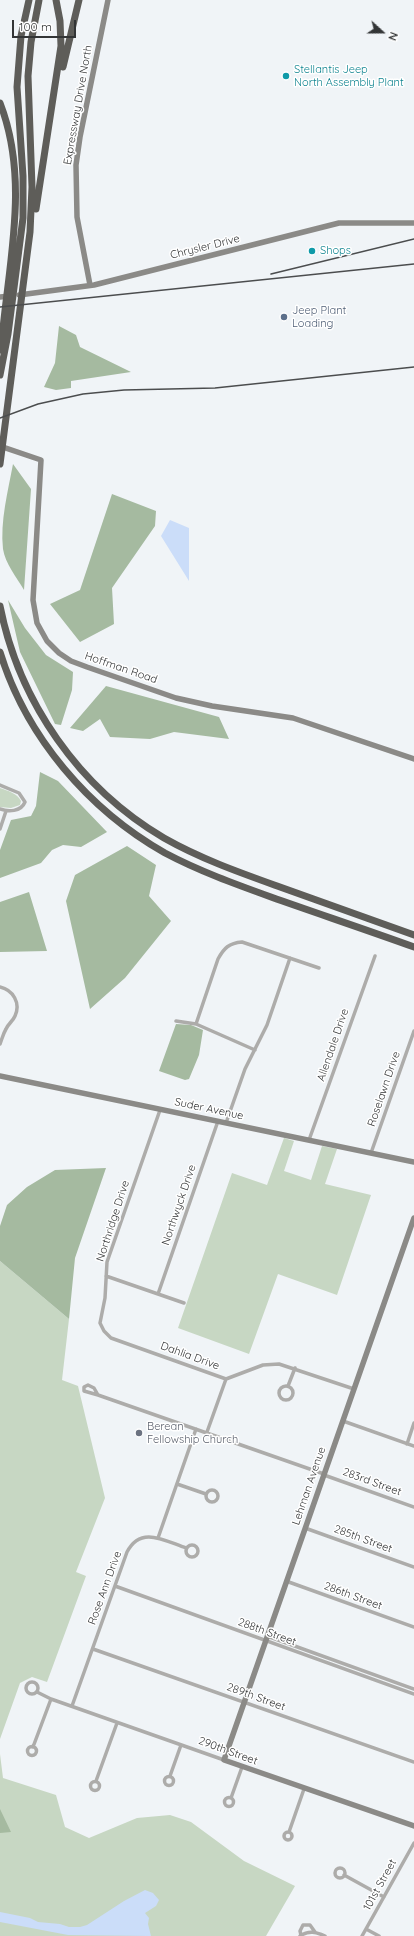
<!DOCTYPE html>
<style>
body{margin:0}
#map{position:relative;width:414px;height:1936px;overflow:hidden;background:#f0f4f7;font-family:Quicksand,sans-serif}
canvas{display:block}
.north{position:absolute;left:362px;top:12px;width:40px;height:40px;-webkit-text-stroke:3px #fff;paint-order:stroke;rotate:111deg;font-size:11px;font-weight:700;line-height:16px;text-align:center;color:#333536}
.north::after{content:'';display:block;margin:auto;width:14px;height:18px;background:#333536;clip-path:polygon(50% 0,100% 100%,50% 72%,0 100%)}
.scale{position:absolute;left:12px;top:20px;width:64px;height:18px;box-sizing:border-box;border:2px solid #333536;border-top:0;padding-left:5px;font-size:12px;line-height:14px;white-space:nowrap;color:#333536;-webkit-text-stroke:3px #fff;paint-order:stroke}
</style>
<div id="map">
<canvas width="414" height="1936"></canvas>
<div class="north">N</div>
<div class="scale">100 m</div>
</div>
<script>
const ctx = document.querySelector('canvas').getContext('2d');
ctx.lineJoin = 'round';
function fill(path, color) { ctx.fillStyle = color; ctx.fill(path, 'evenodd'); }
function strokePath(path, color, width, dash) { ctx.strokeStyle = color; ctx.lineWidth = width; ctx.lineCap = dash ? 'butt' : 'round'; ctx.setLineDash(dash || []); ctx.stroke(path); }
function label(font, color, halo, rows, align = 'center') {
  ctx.font = font + ' Quicksand,sans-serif'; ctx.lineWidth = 3; ctx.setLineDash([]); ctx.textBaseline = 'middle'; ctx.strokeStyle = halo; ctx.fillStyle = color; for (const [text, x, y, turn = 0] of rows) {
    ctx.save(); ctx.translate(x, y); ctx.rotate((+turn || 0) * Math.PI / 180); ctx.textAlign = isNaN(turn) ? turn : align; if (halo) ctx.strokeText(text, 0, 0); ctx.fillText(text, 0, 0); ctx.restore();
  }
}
const green = new Path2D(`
 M0,788C8,791 17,793 21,801L20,805L11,808L0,807Z
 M284,1138L294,1141L284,1171L311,1180L322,1146L337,1149L325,1184L371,1195L337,1295L278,1274L249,1354L178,1328L232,1173L267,1185Z
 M0,1261L69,1319L62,1380L78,1386L105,1498L76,1572L86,1576L47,1682L32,1677L20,1683L0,1739Z
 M0,1754L3,1778L56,1795L65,1827L89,1838L137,1818L170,1815L191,1822L244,1861L295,1886L266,1936H0Z`);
const forest = new Path2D(`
 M59,326L76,335L80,347L131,372L71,381V388L56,390L44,387L55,363Z
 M13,464L31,489L24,590C17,578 5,563 3,549C0,521 8,491 13,464Z
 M112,494L156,511L155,526L112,588L114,624L80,642L50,604L80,590Z
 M8,600L25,628L46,655L73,672L72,690L61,725L55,724L20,652Z
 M106,686L219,717L229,739L174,732L150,739L110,737L100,719L83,731L70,728Z
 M40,772L58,781L107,832L81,847L63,845L52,850L41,863L0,878V850L11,820L31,816L36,806Z
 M127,846L156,865L149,896L171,921L125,978L90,1009L66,901L75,875Z
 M29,892L47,951L0,952V902Z
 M176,1024L191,1025L203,1030L199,1055L189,1079L185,1080L159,1071Z
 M106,1168L75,1258L69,1319L0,1261V1226L7,1205L27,1187L55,1170Z
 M0,1809L11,1832L0,1833Z`);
const water = new Path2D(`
 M170,520L189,528V581L161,536Z
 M145,1890L153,1893L159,1900L156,1906L145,1913L149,1918L148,1924L151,1936L68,1935L0,1922V1912L30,1918L38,1922L60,1924L69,1927H80L87,1925L124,1901Z`);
const street = new Path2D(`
 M0,785L19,793L25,802C21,812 8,812 0,809
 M0,829L6,811
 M0,987C13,990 21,1003 15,1016C13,1021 8,1024 6,1029C3,1034 2,1039 0,1044
 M176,1021L196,1024L255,1050
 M196,1024L218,959C224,948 229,943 242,942L319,968
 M160,1110L107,1262L105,1298L100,1323L104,1331L111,1338L226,1379L263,1365L279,1364L354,1389
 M226,1123L245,1069L267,1025L290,958
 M309,1140L375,956
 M371,1153L414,1031
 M106,1276L184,1303
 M158,1294L218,1121
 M279 1393a7 7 0 1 1 14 0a7 7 0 1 1-14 0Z
 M288,1386L295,1368
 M98,1395L84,1391V1387L88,1385L94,1388L98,1395L324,1474
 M343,1421L414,1446
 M207,1432L226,1379
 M407,1444L414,1423
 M324,1475L414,1507
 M177,1484L206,1494
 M206 1496a6 6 0 1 1 12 0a6 6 0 1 1-12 0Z
 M305,1528L414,1567
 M158,1538L196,1429
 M186 1551a6 6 0 1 1 12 0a6 6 0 1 1-12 0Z
 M286,1581L414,1627
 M115,1586L414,1694
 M267,1636L414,1689
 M93,1649L414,1762
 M26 1688a6 6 0 1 1 12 0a6 6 0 1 1-12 0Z
 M37,1692L51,1699L224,1760
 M72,1706L127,1552C141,1525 165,1541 186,1548
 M27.5 1751a4.5 4.5 0 1 1 9 0a4.5 4.5 0 1 1-9 0Z
 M33,1747L51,1699
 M170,1776L181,1745
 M164.5 1781a4.5 4.5 0 1 1 9 0a4.5 4.5 0 1 1-9 0Z
 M96,1781L117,1723
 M90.5 1786a4.5 4.5 0 1 1 9 0a4.5 4.5 0 1 1-9 0Z
 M224.5 1802a4.5 4.5 0 1 1 9 0a4.5 4.5 0 1 1-9 0Z
 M231,1798L242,1767
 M284 1836a4 4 0 1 1 8 0a4 4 0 1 1-8 0Z
 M289,1832L304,1789
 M335 1873a5 5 0 1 1 10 0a5 5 0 1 1-10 0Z
 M344,1875L384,1897
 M366,1929L379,1936
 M301,1935L300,1931L303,1925H310L315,1932
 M300,1936C309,1930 316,1932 325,1936
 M362,1936L414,1843`);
const secondary = new Path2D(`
 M90,285L77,217L76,165L80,137L108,0
 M19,295L94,285L339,223H414
 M0,297L10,296
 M0,446L41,460L33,600L37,623L47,641L59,653L71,661L87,667L176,698L212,706L293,718L414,759
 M0,1076L414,1162
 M414,1218L224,1760L414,1826`);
const highway = new Path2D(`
 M63,67L79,0
 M0,103C31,183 7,268 1,350
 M36,209L61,46L60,21L56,0
 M0,375L8,334L23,218V176L17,87L21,36L29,0
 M0,464L30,232L32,187L28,76L31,42L39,0
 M0,606C19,702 79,788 164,838C201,859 241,873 280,887C325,903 370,919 414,935
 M0,652C26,737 89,810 165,853C199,871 235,884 271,897C319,914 367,930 414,947`);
const rail = new Path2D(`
 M271,274L414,239
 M0,307L414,264
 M0,418L38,404L83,394L124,390L215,388L414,367`);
const markers = [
 [286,76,4,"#0f9aa8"],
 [312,251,4,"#0f9aa8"],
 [284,317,4,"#5c6f8a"],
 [139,1433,4,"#6b7280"]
];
const cultureNames = [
 ["Stellantis Jeep",294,70],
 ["North Assembly Plant",294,83],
 ["Shops",320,251]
];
const streetNames = [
 ["Expressway Drive North",78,105,-80],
 ["Chrysler Drive",205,247,-14],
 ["Hoffman Road",121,668,19],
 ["Allendale Drive",333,1045,-71],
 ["Roselawn Drive",384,1089,-71],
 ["Suder Avenue",209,1109,12],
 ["Northwyck Drive",179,1205,-71],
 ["Northridge Drive",113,1221,-72],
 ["Dahlia Drive",190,1356,20],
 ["283rd Street",372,1482,20],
 ["Lehman Avenue",309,1486,-71],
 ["285th Street",363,1539,20],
 ["Rose Ann Drive",105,1588,-70],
 ["286th Street",353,1596,20],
 ["288th Street",267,1632,20],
 ["289th Street",256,1697,20],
 ["290th Street",228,1751,20],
 ["101st Street",380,1885,-61]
];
const serviceNames = [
 ["Jeep Plant",292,311],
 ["Loading",292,324]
];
const worshipNames = [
 ["Berean",147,1427],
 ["Fellowship Church",147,1440]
];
fill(green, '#c7d7c3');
fill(forest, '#a5baa0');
fill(water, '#cbddf9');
strokePath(street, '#adacaa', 3.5);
strokePath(secondary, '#8b8a87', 5.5);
strokePath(highway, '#5e5d59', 7);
strokePath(rail, '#4b4d4e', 1.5);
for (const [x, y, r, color] of markers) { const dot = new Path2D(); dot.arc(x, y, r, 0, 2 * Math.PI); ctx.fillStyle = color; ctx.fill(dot); strokePath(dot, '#fff', 1.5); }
label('11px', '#0d838f', '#fff', cultureNames, 'left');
label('11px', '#333536', '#fff', streetNames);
label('11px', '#4e5e75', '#fff', serviceNames, 'left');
label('11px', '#5b616d', '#fff', worshipNames, 'left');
</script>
